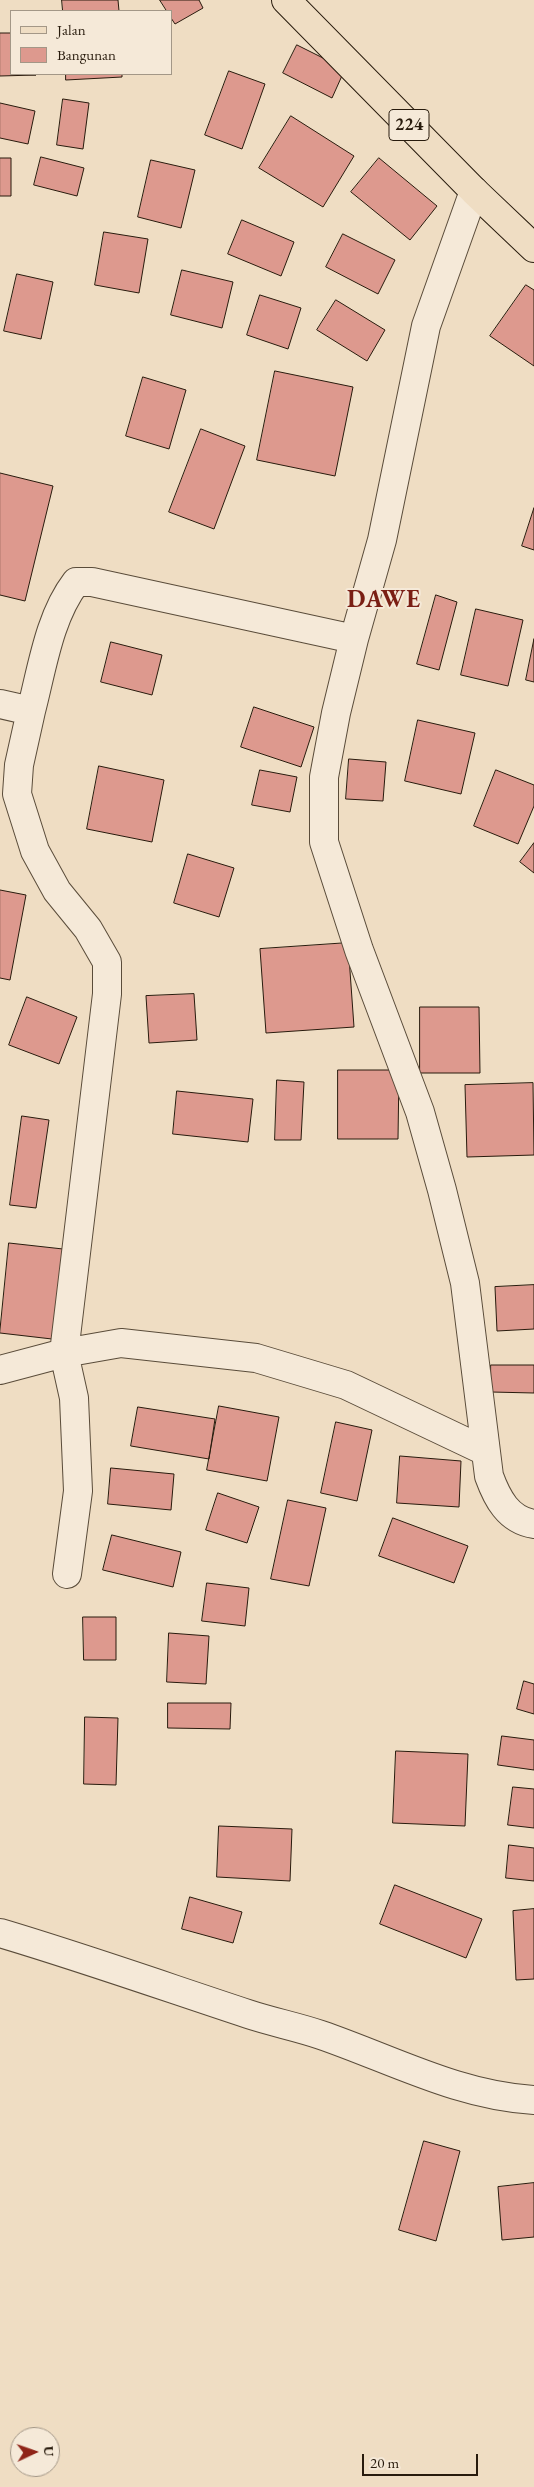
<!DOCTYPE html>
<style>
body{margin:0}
#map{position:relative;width:534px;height:2487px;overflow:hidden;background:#efddc3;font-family:"EB Garamond",serif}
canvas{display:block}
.legend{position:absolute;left:10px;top:10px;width:162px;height:65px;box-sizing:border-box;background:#f5e9d8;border:1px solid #a39787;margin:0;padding:6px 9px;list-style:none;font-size:15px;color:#281b0d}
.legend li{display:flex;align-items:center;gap:10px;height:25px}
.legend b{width:25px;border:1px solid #a39787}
.north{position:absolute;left:10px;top:2427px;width:50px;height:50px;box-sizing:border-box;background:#f5e9d8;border:1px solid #a39787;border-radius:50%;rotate:87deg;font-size:14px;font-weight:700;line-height:20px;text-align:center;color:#281b0d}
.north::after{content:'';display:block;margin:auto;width:18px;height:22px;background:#8f2418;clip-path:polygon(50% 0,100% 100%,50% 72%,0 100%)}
.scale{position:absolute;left:362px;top:2454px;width:116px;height:22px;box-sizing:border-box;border:2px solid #281b0d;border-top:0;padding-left:6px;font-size:15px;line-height:18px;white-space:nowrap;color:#281b0d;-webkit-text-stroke:4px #f5e9d8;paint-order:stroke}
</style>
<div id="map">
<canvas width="534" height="2487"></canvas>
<ul class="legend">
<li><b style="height:6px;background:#efddc3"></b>Jalan</li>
<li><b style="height:14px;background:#dd998e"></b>Bangunan</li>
</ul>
<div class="north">U</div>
<div class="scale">20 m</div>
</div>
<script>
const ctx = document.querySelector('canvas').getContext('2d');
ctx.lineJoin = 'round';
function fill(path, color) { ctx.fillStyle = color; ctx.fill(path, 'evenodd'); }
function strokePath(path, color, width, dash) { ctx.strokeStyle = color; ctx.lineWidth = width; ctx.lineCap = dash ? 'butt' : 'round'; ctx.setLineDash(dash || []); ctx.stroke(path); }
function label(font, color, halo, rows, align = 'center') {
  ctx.font = font + ' "EB Garamond",serif'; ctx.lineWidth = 4; ctx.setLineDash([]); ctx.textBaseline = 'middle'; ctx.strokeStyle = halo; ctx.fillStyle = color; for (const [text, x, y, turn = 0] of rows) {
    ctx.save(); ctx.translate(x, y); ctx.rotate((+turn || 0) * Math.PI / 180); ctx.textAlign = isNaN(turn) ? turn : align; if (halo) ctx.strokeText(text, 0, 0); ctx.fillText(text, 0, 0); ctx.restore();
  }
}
const building = new Path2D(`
 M62,0H118L119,11H63Z
 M160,0H199L203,8L175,24L171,18V11H167Z
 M0,33H11V74L36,75L0,76Z
 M297,45L345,69L332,98L283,73Z
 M229,71L265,84L242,149L205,135Z
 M66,74H122V77L66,80Z
 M63,99L89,103L83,149L57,145Z
 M0,103L35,111L28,144L0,138Z
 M291,116L354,156L323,207L259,168Z
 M41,157L84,168L77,196L34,185Z
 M0,158H11V196H0Z
 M379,158L437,206L410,240L351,192Z
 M151,160L195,170L181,228L138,217Z
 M242,220L294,242L281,276L228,254Z
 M104,232L148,239L139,293L95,285Z
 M343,234L395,260L378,294L326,267Z
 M182,270L233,282L222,328L171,315Z
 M17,274L53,282L41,339L4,331Z
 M526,285L534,290V366L490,336Z
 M260,295L301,308L288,349L247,335Z
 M336,300L385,330L367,361L317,330Z
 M275,371L353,387L335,476L257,460Z
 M143,377L186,390L169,449L126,436Z
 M201,429L245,446L214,529L169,512Z
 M0,473L53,486L25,601L0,595Z
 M534,508V550L522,546Z
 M436,595L457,602L439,670L417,664Z
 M476,609L523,620L508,686L461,675Z
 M534,639V682L526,680Z
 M111,642L162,655L152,695L101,682Z
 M254,707L314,727L301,767L241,747Z
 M418,720L475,733L461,794L405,781Z
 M349,759L386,762L383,801L346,799Z
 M99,766L164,780L152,842L87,829Z
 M260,770L297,777L290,812L252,805Z
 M496,770L534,785V806L518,844L474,826Z
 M534,843V873L520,862Z
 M188,854L234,868L219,917L174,903Z
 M0,890L26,895L10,980L0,978Z
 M348,943L354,1027L266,1033L260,949Z
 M194,994L197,1040L149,1043L146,996Z
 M27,997L77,1017L59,1064L9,1045Z
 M420,1007H479L480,1073H420Z
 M338,1070H399L398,1139H338Z
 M277,1080L304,1082L301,1140H275Z
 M533,1083L534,1155L467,1157L465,1085Z
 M177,1091L253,1099L248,1142L173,1134Z
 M22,1116L49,1120L36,1208L10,1205Z
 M9,1243L63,1249L52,1339L0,1333Z
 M534,1285V1329L497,1331L495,1287Z
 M491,1365H534V1393L491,1392Z
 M219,1406L279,1417L267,1481L207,1470Z
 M138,1407L215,1419L209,1459L131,1446Z
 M336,1422L372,1430L357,1501L321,1493Z
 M400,1456L461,1461L459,1507L397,1503Z
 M111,1468L174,1474L171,1510L108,1504Z
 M218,1493L259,1507L247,1543L206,1530Z
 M288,1500L326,1508L309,1586L271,1579Z
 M393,1518L468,1546L454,1583L379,1556Z
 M112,1535L181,1552L173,1587L103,1570Z
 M207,1583L249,1588L245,1626L202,1621Z
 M83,1617H116V1660H84Z
 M169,1633L209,1636L206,1684L167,1682Z
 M524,1681L534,1684V1714L517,1709Z
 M168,1703H231L230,1729L168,1728Z
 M85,1717L118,1718L116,1785L84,1784Z
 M502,1736L534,1740V1770L498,1765Z
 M396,1751L468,1754L465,1826L393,1823Z
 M513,1787L534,1789V1828L508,1825Z
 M219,1826L292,1829L290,1881L217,1877Z
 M509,1845L534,1848V1881L506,1878Z
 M395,1885L482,1919L466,1958L380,1924Z
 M190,1897L242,1912L233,1943L182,1929Z
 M534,1909V1979L516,1980L513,1911Z
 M424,2141L460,2151L436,2241L399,2230Z
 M534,2183V2237L502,2240L498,2187Z`);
const minor = new Path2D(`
 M354,639L336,713L324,777V842L359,950L420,1112L442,1190L465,1283L489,1476C497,1498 508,1520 534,1524
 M0,704L31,711C42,669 49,617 76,582H92L354,639L382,540L426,326L474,191
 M0,1370L64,1353L107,994V962L88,929L57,891L35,851L17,794L19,765L31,711
 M67,1574L78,1491L74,1398L64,1353L121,1343L256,1358L346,1385L485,1451
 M0,1933C84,1958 166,1987 248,2014C272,2022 298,2027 321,2035C391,2059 459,2096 534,2100`);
const major = new Path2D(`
 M286,0L474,191L534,248`);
const shields = [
 [409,125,40]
];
const shieldNames = [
 ["224",409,125]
];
const districtNames = [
 ["DAWE",384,600]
];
fill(building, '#dd998e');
strokePath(building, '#281b0d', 1);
strokePath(minor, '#5a4c3a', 30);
strokePath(major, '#281b0d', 30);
strokePath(minor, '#f5e9d8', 28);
strokePath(major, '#efddc3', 28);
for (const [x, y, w] of shields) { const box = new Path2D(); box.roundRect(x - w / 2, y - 15.5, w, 31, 4); ctx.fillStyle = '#f5e9d8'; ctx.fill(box); strokePath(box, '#281b0d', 1); }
label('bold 18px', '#281b0d', null, shieldNames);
ctx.letterSpacing = '1px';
label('bold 24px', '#7a1f14', '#f5e9d8', districtNames);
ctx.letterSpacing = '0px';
</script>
